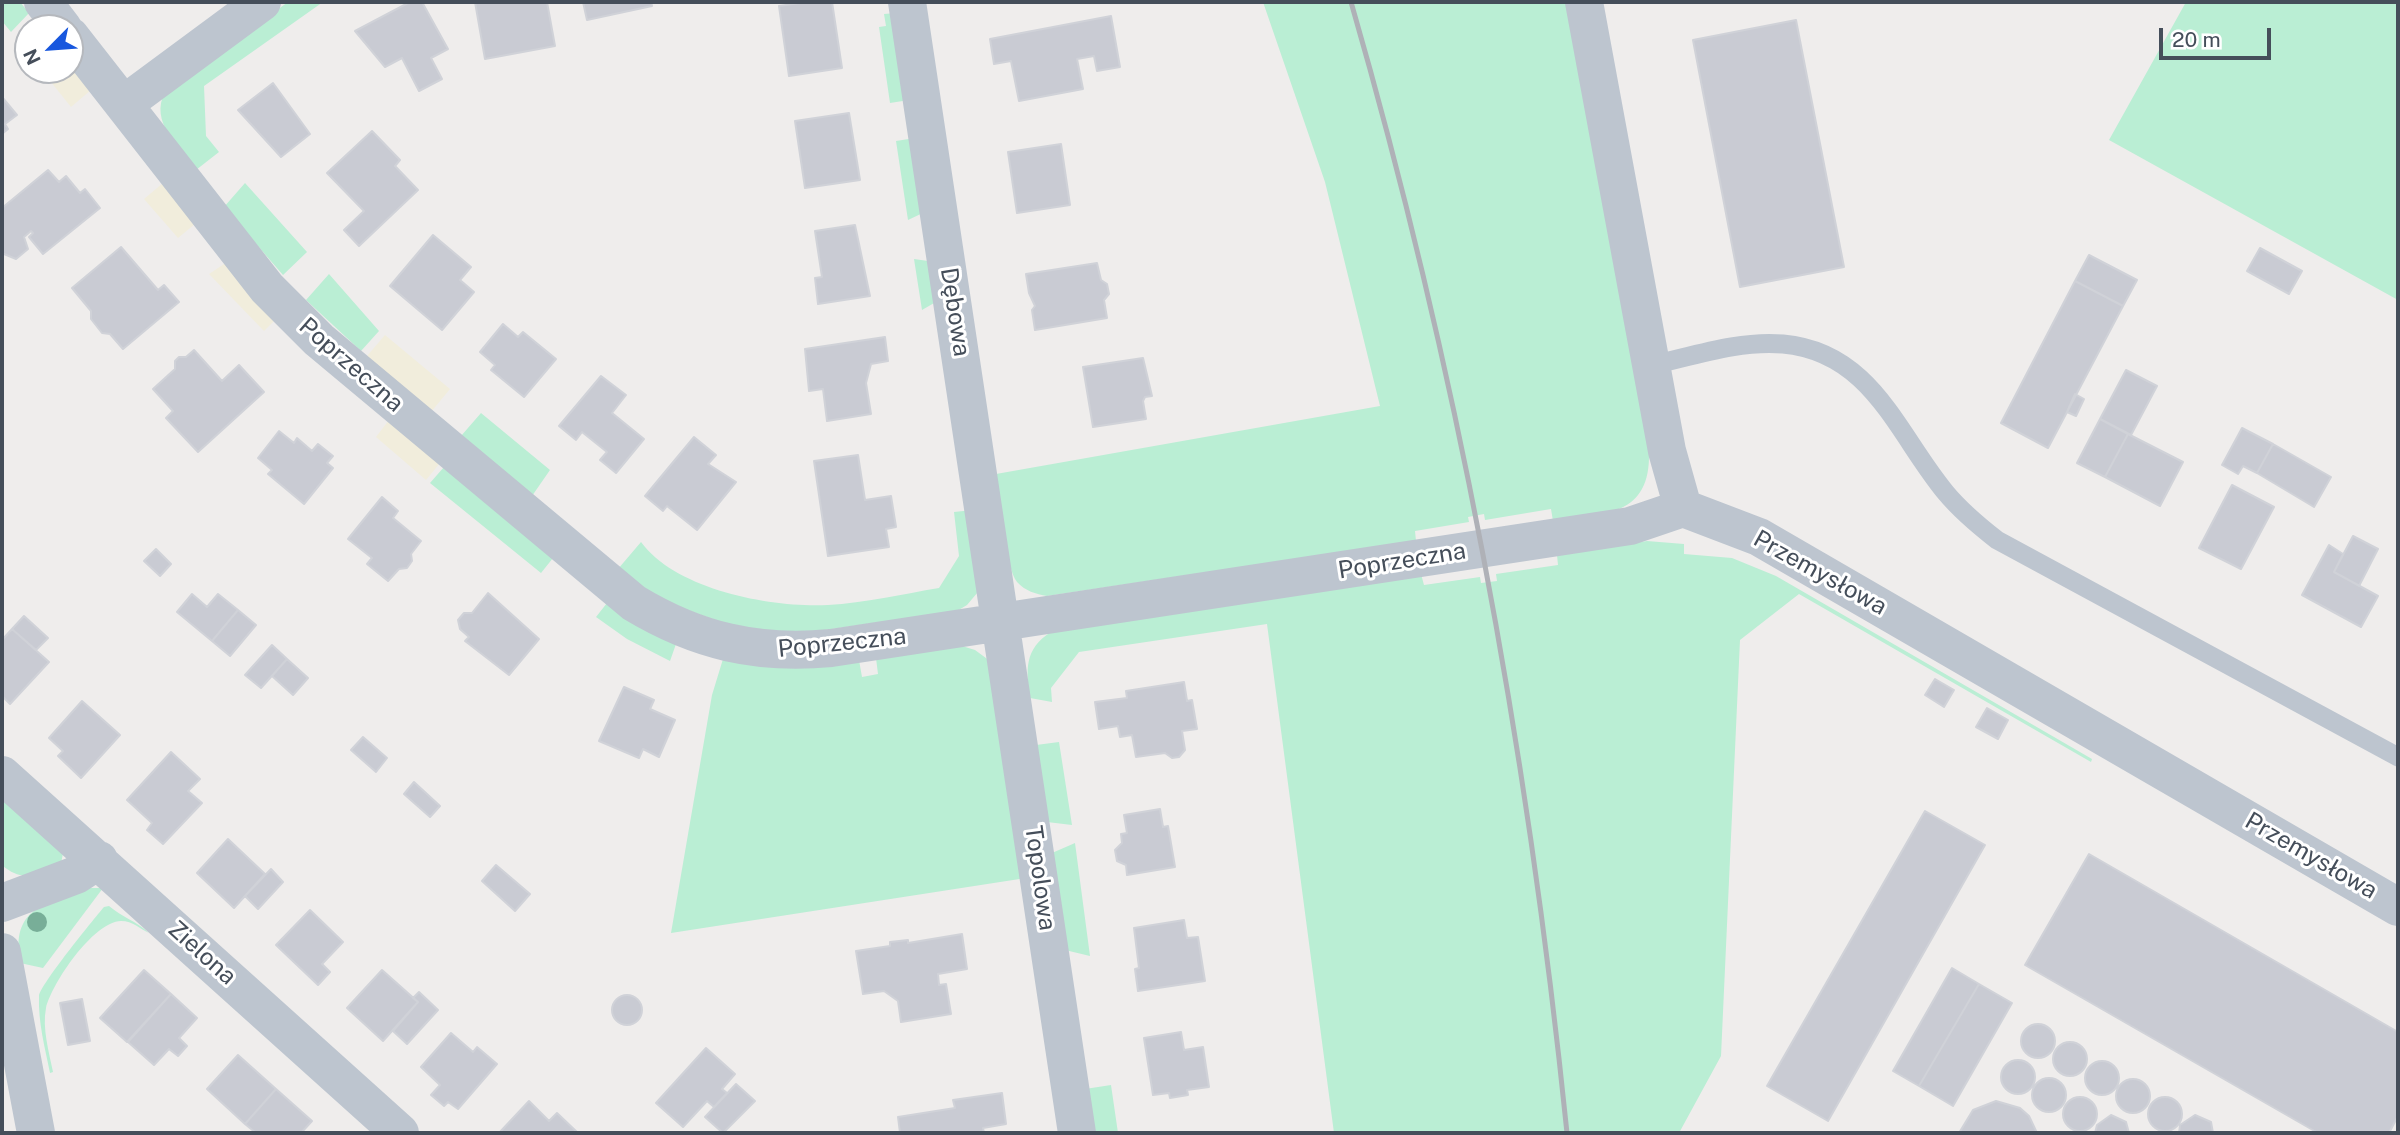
<!DOCTYPE html>
<meta charset="utf-8">
<style>
body{margin:0}
#map{position:relative;width:2400px;height:1135px;overflow:hidden;background:#efedec;font-family:"Public Sans",sans-serif}
canvas{display:block}
.frame{position:absolute;inset:0;border:4px solid #454e5a;pointer-events:none}
.north{position:absolute;left:14px;top:14px;width:70px;height:70px;box-sizing:border-box;background:#fff;border:2px solid #b5b8bd;border-radius:50%;rotate:245deg;font-size:19px;font-weight:700;line-height:28px;text-align:center;color:#454e5a}
.north::after{content:'';display:block;margin:auto;width:24px;height:32px;background:#1857de;clip-path:polygon(50% 0,100% 100%,50% 72%,0 100%)}
.scale{position:absolute;left:2159px;top:28px;width:112px;height:32px;box-sizing:border-box;border:4px solid #454e5a;border-top:0;padding-left:9px;font-size:21px;line-height:24px;white-space:nowrap;color:#454e5a;-webkit-text-stroke:5px #fff;paint-order:stroke}
</style>
<div id="map">
<canvas width="2400" height="1135"></canvas>
<div class="frame"></div>
<div class="north">N</div>
<div class="scale">20 m</div>
</div>
<script>
const ctx = document.querySelector('canvas').getContext('2d');
ctx.lineJoin = 'round';
function fill(path, color) { ctx.fillStyle = color; ctx.fill(path, 'evenodd'); }
function strokePath(path, color, width, dash) { ctx.strokeStyle = color; ctx.lineWidth = width; ctx.lineCap = dash ? 'butt' : 'round'; ctx.setLineDash(dash || []); ctx.stroke(path); }
function label(font, color, halo, rows, align = 'center') {
  ctx.font = font + ' "Public Sans",sans-serif'; ctx.lineWidth = 6; ctx.setLineDash([]); ctx.textBaseline = 'middle'; ctx.strokeStyle = halo; ctx.fillStyle = color; for (const [text, x, y, turn = 0] of rows) {
    ctx.save(); ctx.translate(x, y); ctx.rotate((+turn || 0) * Math.PI / 180); ctx.textAlign = isNaN(turn) ? turn : align; if (halo) ctx.strokeText(text, 0, 0); ctx.fillText(text, 0, 0); ctx.restore();
  }
}
const green = new Path2D(`
 M2,2H20L29,13L11,32L2,21Z
 M288,2H323L204,86L206,136L219,152L196,170C179,147 149,122 165,92Z
 M1263,2H1567L1649,451C1651,518 1604,513 1553,521L1551,509L1485,520L1484,514L1468,517L1469,522L1415,531L1416,541L1047,596C1036,594 1025,591 1017,582C1005,567 999,496 996,474L1380,406L1325,182Z
 M2186,2H2398V300L2109,140Z
 M896,13L909,100L890,103L879,27L886,26L884,14Z
 M915,138L927,211L908,220L896,141Z
 M245,183L307,252L283,275L224,207Z
 M914,259L928,261L941,299L922,310Z
 M329,274L379,331L361,351L306,300Z
 M481,413L550,470L532,496L461,436Z
 M444,467L553,558L541,573L430,483Z
 M973,510L978,592L967,605L957,611L804,633L737,628L660,600L618,569L641,542C676,590 772,608 828,605C865,603 903,594 939,588L959,556L954,512Z
 M1647,541L1684,544V554L1732,558L1776,576L2092,759L2091,762L1799,594L1740,640L1721,1056L1679,1133H1334L1267,624L1079,652L1051,688L1052,702L1030,698C1026,670 1024,649 1051,632L1421,574L1424,585L1480,577L1481,583L1497,581L1496,574L1558,565L1557,555Z
 M607,603L676,644L670,661L627,639L596,617Z
 M962,646L975,650L990,661L1026,878L671,933L712,695L723,659L859,660L862,677L878,674L876,658Z
 M1059,742L1072,825L1047,822L1036,745Z
 M2,788L63,853L61,864C39,873 23,884 2,865Z
 M1075,843L1090,956L1065,950L1052,853Z
 M87,888H103L43,968L20,963C11,908 44,904 87,888Z
 M109,906C122,917 136,921 149,933C140,929 133,921 121,921C93,922 52,983 46,1008C42,1028 49,1052 53,1072L50,1073C45,1048 38,1022 39,996C40,985 93,920 104,907Z
 M1111,1085L1118,1133H1092L1085,1089Z`);
const sand = new Path2D(`
 M70,64L91,90L71,107L43,72L70,70Z
 M163,183L195,224L178,238L144,199Z
 M227,262L277,318L264,331L209,274Z
 M385,335L450,389L431,412L367,356Z
 M389,420L440,463L426,480L376,437Z`);
const building = new Path2D(`
 M410,2H422L448,49L431,58L442,79L419,91L402,58L385,67L355,31Z
 M475,2H547L555,46L485,59Z
 M583,2H651L652,6L587,20Z
 M807,2H832L842,68L789,76L779,6Z
 M1111,16L1120,67L1097,71L1094,56L1077,59L1083,89L1019,101L1011,61L994,64L990,39Z
 M1796,20L1844,267L1740,287L1693,40Z
 M273,83L310,134L281,157L238,110Z
 M2,97L17,115L5,124L8,129L2,134Z
 M849,113L860,180L805,188L795,121Z
 M372,131L400,160L395,166L418,190L359,246L344,230L364,211L327,173Z
 M1061,144L1070,205L1017,213L1008,152Z
 M48,170L59,182L66,176L80,193L85,189L100,208L43,254L29,237L33,233L31,231L24,237L28,249L16,259L4,254L2,256V208Z
 M855,225L870,296L818,304L815,278L822,277L815,231Z
 M433,235L471,267L460,280L474,292L442,330L390,286Z
 M121,247L158,290L164,285L179,302L123,349L110,334L102,333L91,319V311L72,288Z
 M2260,248L2302,271L2289,294L2247,271Z
 M2089,255L2137,280L2123,306L2075,281Z
 M1097,263L1101,280L1107,284L1109,294L1104,300L1107,318L1035,330L1032,310L1035,306L1029,293L1026,274Z
 M2075,281L2123,306L2048,448L2001,423Z
 M503,324L518,337L523,332L556,359L524,397L491,370L495,365L480,352Z
 M885,337L888,361L871,364L866,383L871,414L827,421L823,389L809,391L805,349Z
 M194,350L222,381L239,365L264,392L198,452L166,418L173,411L153,389L175,369V361L179,357H186Z
 M1143,358L1152,396L1145,397L1143,401L1146,419L1093,427L1083,367Z
 M2126,370L2157,386L2131,435L2100,419Z
 M601,376L626,395L612,413L644,439L616,473L600,460L607,452L582,432L576,440L559,426Z
 M2075,394L2084,399L2076,416L2067,412Z
 M2100,419L2128,434L2105,477L2077,463Z
 M2242,428L2273,444L2257,473L2243,466L2238,474L2222,465Z
 M279,431L294,443L297,438L312,451L318,444L333,456L327,463L333,468L304,504L268,474L272,470L258,458Z
 M2128,434L2183,462L2160,506L2105,477Z
 M694,437L716,455L708,464L736,482L697,530L667,506L663,511L645,496Z
 M2273,444L2331,477L2314,507L2257,473Z
 M858,455L865,500L891,496L896,527L886,529L889,547L828,556L814,461Z
 M2232,485L2274,507L2241,569L2199,548Z
 M382,497L398,511L393,518L421,541L411,554L412,561L407,568L399,569L388,581L367,564L372,558L348,539Z
 M2353,536L2378,549L2359,586L2334,572Z
 M2329,545L2343,554L2334,572L2378,596L2361,627L2302,595Z
 M156,549L171,564L160,576L144,561Z
 M488,593L539,639L509,675L465,641L469,637L460,629L458,620L464,613H472Z
 M192,594L207,607L218,594L238,610L212,641L177,612Z
 M238,610L256,625L230,656L212,641Z
 M24,616L48,638L36,650L12,629Z
 M12,629L49,662L10,704L2,696V640Z
 M272,645L287,659L261,688L245,675Z
 M287,659L308,678L293,695L272,676Z
 M1935,679L1954,690L1944,707L1925,695Z
 M1184,682L1187,701L1192,700L1197,729L1182,731L1185,750L1179,757L1172,758L1165,753L1136,757L1132,735L1120,737L1118,726L1099,729L1095,702L1127,698L1126,691Z
 M624,687L654,700L650,709L675,720L659,757L643,749L639,758L599,741Z
 M82,701L120,735L81,778L58,756L63,751L49,738Z
 M1987,708L2008,720L1998,739L1976,727Z
 M363,737L387,758L376,772L351,750Z
 M171,752L200,779L188,791L202,803L163,844L147,830L152,823L127,800Z
 M414,782L440,806L430,817L404,794Z
 M1160,809L1163,827L1168,826L1175,867L1127,875L1126,865L1117,861L1115,850L1122,843L1121,834L1127,833L1124,815Z
 M1925,811L1985,845L1828,1121L1767,1086Z
 M228,839L265,874L234,908L197,873Z
 M2089,854L2398,1032V1116L2389,1133H2318L2025,965Z
 M496,865L530,894L515,911L482,881Z
 M271,869L283,882L258,909L245,896Z
 M310,910L343,942L322,964L330,972L318,985L276,945Z
 M1184,920L1187,938L1198,937L1205,981L1138,991L1135,969L1139,968L1134,928Z
 M962,934L967,969L938,974L939,985L946,984L951,1014L901,1022L898,1001L884,991L863,994L856,951L890,946V942L908,940V943Z
 M1952,968L1979,984L1919,1086L1893,1071Z
 M144,970L171,994L127,1042L100,1018Z
 M382,970L418,1002L383,1041L347,1008Z
 M1979,984L2012,1003L1953,1106L1919,1086Z
 M419,992L438,1010L407,1044L393,1031L418,1002L413,998Z
 M171,994L197,1018L179,1038L187,1046L178,1056L169,1049L154,1065L128,1042Z
 M612 1010a15 15 0 1 1 30 0a15 15 0 1 1-30 0Z
 M82,999L90,1041L68,1045L60,1003Z
 M2021 1041a17 17 0 1 1 34 0a17 17 0 1 1-34 0Z
 M1181,1032L1184,1050L1203,1047L1209,1087L1187,1090L1188,1095L1170,1098L1169,1093L1153,1095L1144,1038Z
 M451,1033L473,1052L477,1047L497,1064L458,1109L448,1102L444,1106L431,1095L440,1085L421,1067Z
 M2053 1059a17 17 0 1 1 34 0a17 17 0 1 1-34 0Z
 M706,1048L735,1074L722,1089L727,1093L714,1107L707,1101L683,1127L656,1103Z
 M238,1055L276,1089L245,1124L207,1089Z
 M2001 1077a17 17 0 1 1 34 0a17 17 0 1 1-34 0Z
 M2085 1078a17 17 0 1 1 34 0a17 17 0 1 1-34 0Z
 M2032 1095a17 17 0 1 1 34 0a17 17 0 1 1-34 0Z
 M2116 1096a17 17 0 1 1 34 0a17 17 0 1 1-34 0Z
 M736,1084L755,1101L723,1133L705,1117Z
 M276,1089L312,1121L301,1133H256L245,1124Z
 M1002,1093L1006,1124L983,1128L984,1133H900L898,1117L955,1108L953,1100Z
 M2148 1114a17 17 0 1 1 34 0a17 17 0 1 1-34 0Z
 M2063 1114a17 17 0 1 1 34 0a17 17 0 1 1-34 0Z
 M529,1101L549,1121L557,1113L578,1133H499Z
 M1996,1101L2020,1108L2029,1116L2037,1133H1959L1973,1110Z
 M2111,1115L2126,1122L2129,1133H2095L2097,1125Z
 M2195,1115L2211,1122L2213,1133H2179L2180,1125Z`);
const service = new Path2D(`
 M1652,365C1693,356 1740,340 1783,344C1872,352 1897,434 1946,493C1961,511 1979,526 1997,540L2398,757`);
const minor = new Path2D(`
 M43,2L63,28
 M907,2L1077,1133
 M1584,2L1667,451L1683,508
 M70,36L267,288L319,340L634,603C697,641 757,655 831,648L1630,526L1683,508
 M124,104L262,2
 M1683,508L1759,537L2398,907
 M2,775L400,1133
 M2,903L76,875L99,860
 M2,952L36,1133`);
const rail = new Path2D(`
 M1351,2C1458,372 1528,750 1567,1133`);
const trees = [
 [37,922]
];
const streetNames = [
 ["Dębowa",955,312,81],
 ["Poprzeczna",351,365,41],
 ["Poprzeczna",1402,561,-9],
 ["Przemysłowa",1820,573,29],
 ["Poprzeczna",842,643,-6],
 ["Przemysłowa",2311,856,30],
 ["Topolowa",1040,878,82],
 ["Zielona",202,953,42]
];
fill(green, '#baeed4');
fill(sand, '#f1eddc');
fill(building, '#c9cbd3');
strokePath(building, '#d0d2d8', 2);
strokePath(service, '#bdc5cf', 19);
strokePath(minor, '#bdc5cf', 38);
strokePath(rail, '#afb1b7', 5);
ctx.fillStyle = '#78ae98';
for (const [x, y] of trees) { ctx.beginPath(); ctx.arc(x, y, 10, 0, 2 * Math.PI); ctx.fill(); }
label('24px', '#454e5a', '#fff', streetNames);
</script>
